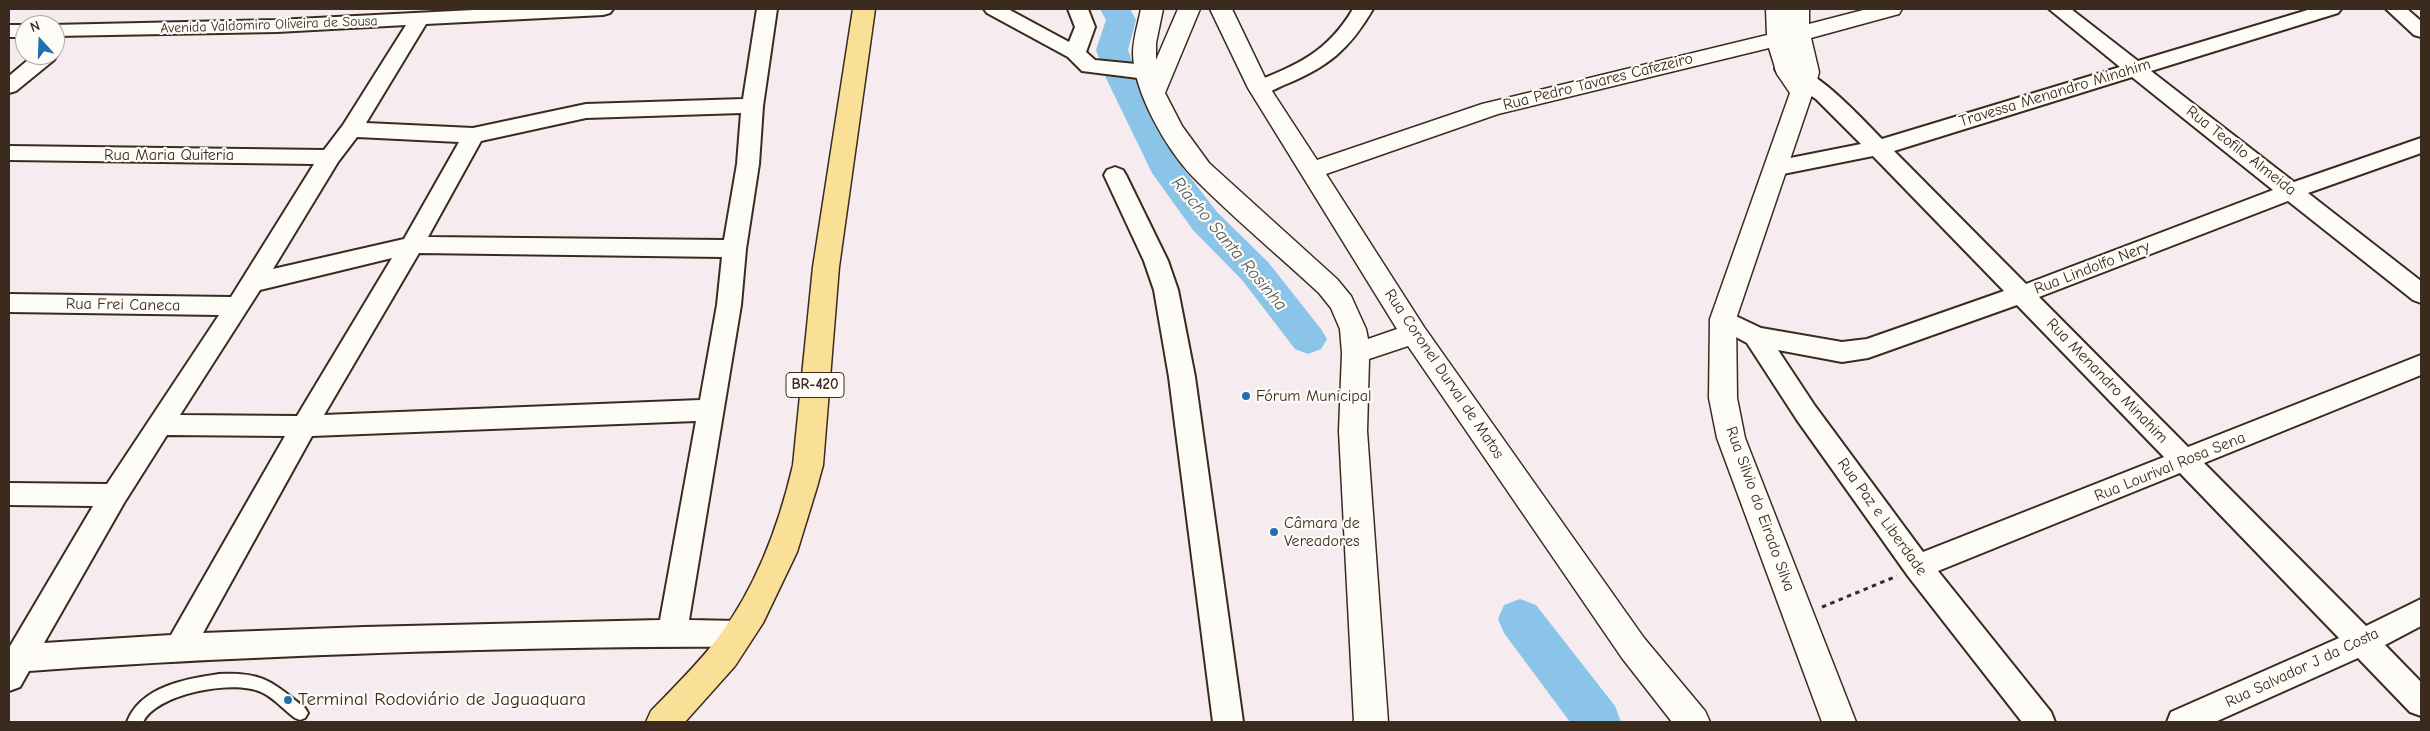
<!DOCTYPE html>
<meta charset="utf-8">
<style>
body{margin:0}
#map{position:relative;width:2430px;height:731px;overflow:hidden;background:#f6ecef;font-family:"Comic Neue",sans-serif}
canvas{display:block}
.frame{position:absolute;inset:0;border:10px solid #3b2a1e;pointer-events:none}
.north{position:absolute;left:15px;top:15px;width:50px;height:50px;box-sizing:border-box;background:#fdfcf7;border:1px solid #afa8a0;border-radius:50%;rotate:340deg;font-size:14px;font-weight:700;line-height:20px;text-align:center;color:#3b2a1e}
.north::after{content:'';display:block;margin:auto;width:18px;height:22px;background:#1f6fb2;clip-path:polygon(50% 0,100% 100%,50% 72%,0 100%)}
</style>
<div id="map">
<canvas width="2430" height="731"></canvas>
<div class="frame"></div>
<div class="north">N</div>
</div>
<script>
const ctx = document.querySelector('canvas').getContext('2d');
ctx.lineJoin = 'round';
function fill(path, color) { ctx.fillStyle = color; ctx.fill(path, 'evenodd'); }
function strokePath(path, color, width, dash) { ctx.strokeStyle = color; ctx.lineWidth = width; ctx.lineCap = dash ? 'butt' : 'round'; ctx.setLineDash(dash || []); ctx.stroke(path); }
function label(font, color, halo, rows, align = 'center') {
  ctx.font = font + ' "Comic Neue",sans-serif'; ctx.lineWidth = 4.5; ctx.setLineDash([]); ctx.textBaseline = 'middle'; ctx.strokeStyle = halo; ctx.fillStyle = color; for (const [text, x, y, turn = 0] of rows) {
    ctx.save(); ctx.translate(x, y); ctx.rotate((+turn || 0) * Math.PI / 180); ctx.textAlign = isNaN(turn) ? turn : align; if (halo) ctx.strokeText(text, 0, 0); ctx.fillText(text, 0, 0); ctx.restore();
  }
}
const river = new Path2D(`
 M1100,9H1130L1136,20L1128,50L1138,78L1183,168L1217,212L1268,262L1321,329L1327,339L1321,349L1308,354L1295,349L1242,280L1193,230L1152,173L1106,78L1096,50L1106,20Z
 M1520,599L1536,605L1615,706L1621,722H1570L1504,633L1498,619L1504,605Z`);
const path = new Path2D(`
 M1822,607L1897,576`);
const service = new Path2D(`
 M219,674C264,672 272,682 305,708L308,713L305,718L300,720L295,718C284,710 273,697 261,692C233,679 156,694 143,722H127C141,686 186,679 219,674Z`);
const minor = new Path2D(`
 M493,9H613L610,13L603,15L426,24L366,123L473,128L586,104L743,99L757,9H777L763,106L759,164L746,249L741,305L689,620L739,621L749,625L754,634L749,643L739,647C652,646 565,648 478,650C328,654 178,660 29,671L20,687L9,691V648L93,506L9,505V483L107,484L219,315L9,312V294L231,297L314,164L9,160V146L324,150L343,125L406,25L277,32L55,36V25H51L277,20ZM741,113L737,164L724,240L428,237L481,141L586,118ZM357,137L459,142L404,239L273,269L338,162ZM419,253L722,257L717,305L700,400L324,415ZM392,258L297,416L180,415L260,290ZM696,421L660,620L364,627L203,633L312,436ZM167,435L285,436L171,635L44,643L124,503Z
 M984,9H1008L1069,42L1075,27L1068,9H1088L1095,27L1086,52L1095,60L1146,65L1153,67L1156,72L1153,77L1146,79L1082,71L1068,57L987,13Z
 M1353,9H1373C1349,50 1328,67 1284,85C1273,90 1264,96 1252,93L1249,88L1252,83C1297,65 1327,53 1353,9Z
 M2049,9H2071L2138,61L2311,9H2341L2338,13L2151,71L2294,182L2421,138V153L2308,193L2421,281V303L2413,300L2288,201L2039,297L2188,447L2421,355V375L2204,463L2366,626L2421,599V626L2385,645L2421,682V716L2410,712L2358,658L2215,722H2167L2171,712L2339,638L2180,473L1938,571L2051,712L2055,722H2022L1908,576L1797,420L1747,343L1714,325L1711,319L1714,313L1723,310L1761,328L1842,342L1867,339L2004,291L1873,156L1778,175L1770,172L1767,167L1770,162L1861,144L1816,99L1778,74L1775,69L1778,64C1807,57 1862,119 1882,139L2120,67ZM2132,77L2273,190L2026,284L1894,151ZM2017,305L2164,457L1923,552L1815,406L1778,350L1842,362L1868,358Z
 M2386,9H2407L2421,21V37L2414,35Z
 M9,25H26L25,37H9Z
 M55,52L57,55L54,60L16,91L9,93V76L34,55H55Z
 M1115,167L1123,170L1126,175L1168,261L1178,290L1195,377L1243,722H1213L1169,377L1154,290L1144,261L1104,175L1107,170Z`);
const tertiary = new Path2D(`
 M1141,9H1163L1156,43V60L1178,9H1200L1165,93L1182,126L1209,163L1337,279L1351,296L1366,329L1368,339L1397,329L1248,88L1210,9H1232L1270,88L1317,160L1482,104L1767,35L1766,9H1809V24L1867,9H1902L1899,14L1811,38L1819,72L1817,80L1736,319L1737,398L1745,438L1856,722H1822L1717,438L1709,398L1710,319L1790,93L1777,74L1769,48L1498,114L1326,174L1424,327L1644,638L1705,711L1710,722H1672L1622,658L1408,346L1369,359L1367,431L1388,722H1354L1339,431L1342,353L1340,329L1331,308L1319,293C1277,254 1232,217 1192,176C1166,148 1134,93 1133,54C1133,39 1138,24 1141,9Z`);
const primary = new Path2D(`
 M853,9H875L839,267L823,465L817,487L797,552L763,623L735,666L685,722H646L651,711C675,686 700,662 720,635C757,585 779,525 793,465L813,267Z`);
const markers = [
 [1246,396,5,"#1f6fb2"],
 [1274,532,5,"#1f6fb2"],
 [288,700,5,"#1f6fb2"]
];
const farStreetnames = [
 ["Avenida Valdomiro Oliveira de Sousa",269,25,-2]
];
const shields = [
 [815,385,58]
];
const shieldNames = [
 ["BR-420",815,385]
];
const streetNames = [
 ["Rua Pedro Tavares Cafezeiro",1598,82,-14],
 ["Travessa Menandro Minahim",2055,93,-17],
 ["Rua Teofilo Almeida",2241,151,38],
 ["Rua Maria Quiteria",169,155],
 ["Rua Lindolfo Nery",2092,268,-21],
 ["Rua Frei Caneca",123,305,1],
 ["Rua Coronel Durval de Matos",1444,374,56],
 ["Rua Menandro Minahim",2107,381,46],
 ["Rua Lourival Rosa Sena",2170,467,-22],
 ["Rua Silvio do Eirado Silva",1760,509,70],
 ["Rua Paz e Liberdade",1882,517,54],
 ["Rua Salvador J da Costa",2302,668,-25]
];
const poiNames = [
 ["Fórum Municipal",1256,396],
 ["Câmara de",1284,523],
 ["Vereadores",1284,541]
];
const waterNames = [
 ["Riacho Santa Rosinha",1229,244,50]
];
const nearPoinames = [
 ["Terminal Rodoviário de Jaguaquara",298,700]
];
fill(river, '#8ac4e9');
strokePath(service, '#3b2a1e', 4);
strokePath(minor, '#3b2a1e', 4);
strokePath(tertiary, '#3b2a1e', 3);
strokePath(primary, '#3b2a1e', 3);
strokePath(path, '#3b2a1e', 3, [4.5, 4.5]);
fill(service, '#fdfcf7');
fill(minor, '#fdfcf7');
fill(tertiary, '#fdfcf7');
fill(primary, '#fadf96');
for (const [x, y, r, color] of markers) { const dot = new Path2D(); dot.arc(x, y, r, 0, 2 * Math.PI); ctx.fillStyle = color; ctx.fill(dot); strokePath(dot, '#fdfcf7', 2); }
label('14px', '#3b2a1e', '#fdfcf7', farStreetnames);
for (const [x, y, w] of shields) { const box = new Path2D(); box.roundRect(x - w / 2, y - 12.5, w, 25, 4); ctx.fillStyle = '#fdfcf7'; ctx.fill(box); strokePath(box, '#3b2a1e', 1); }
label('bold 15px', '#3b2a1e', null, shieldNames);
label('16px', '#3b2a1e', '#fdfcf7', streetNames);
label('16px', '#3b2a1e', '#fdfcf7', poiNames, 'left');
label('italic 18px', '#53585b', '#fdfcf7', waterNames);
label('19px', '#3b2a1e', '#fdfcf7', nearPoinames, 'left');
</script>
